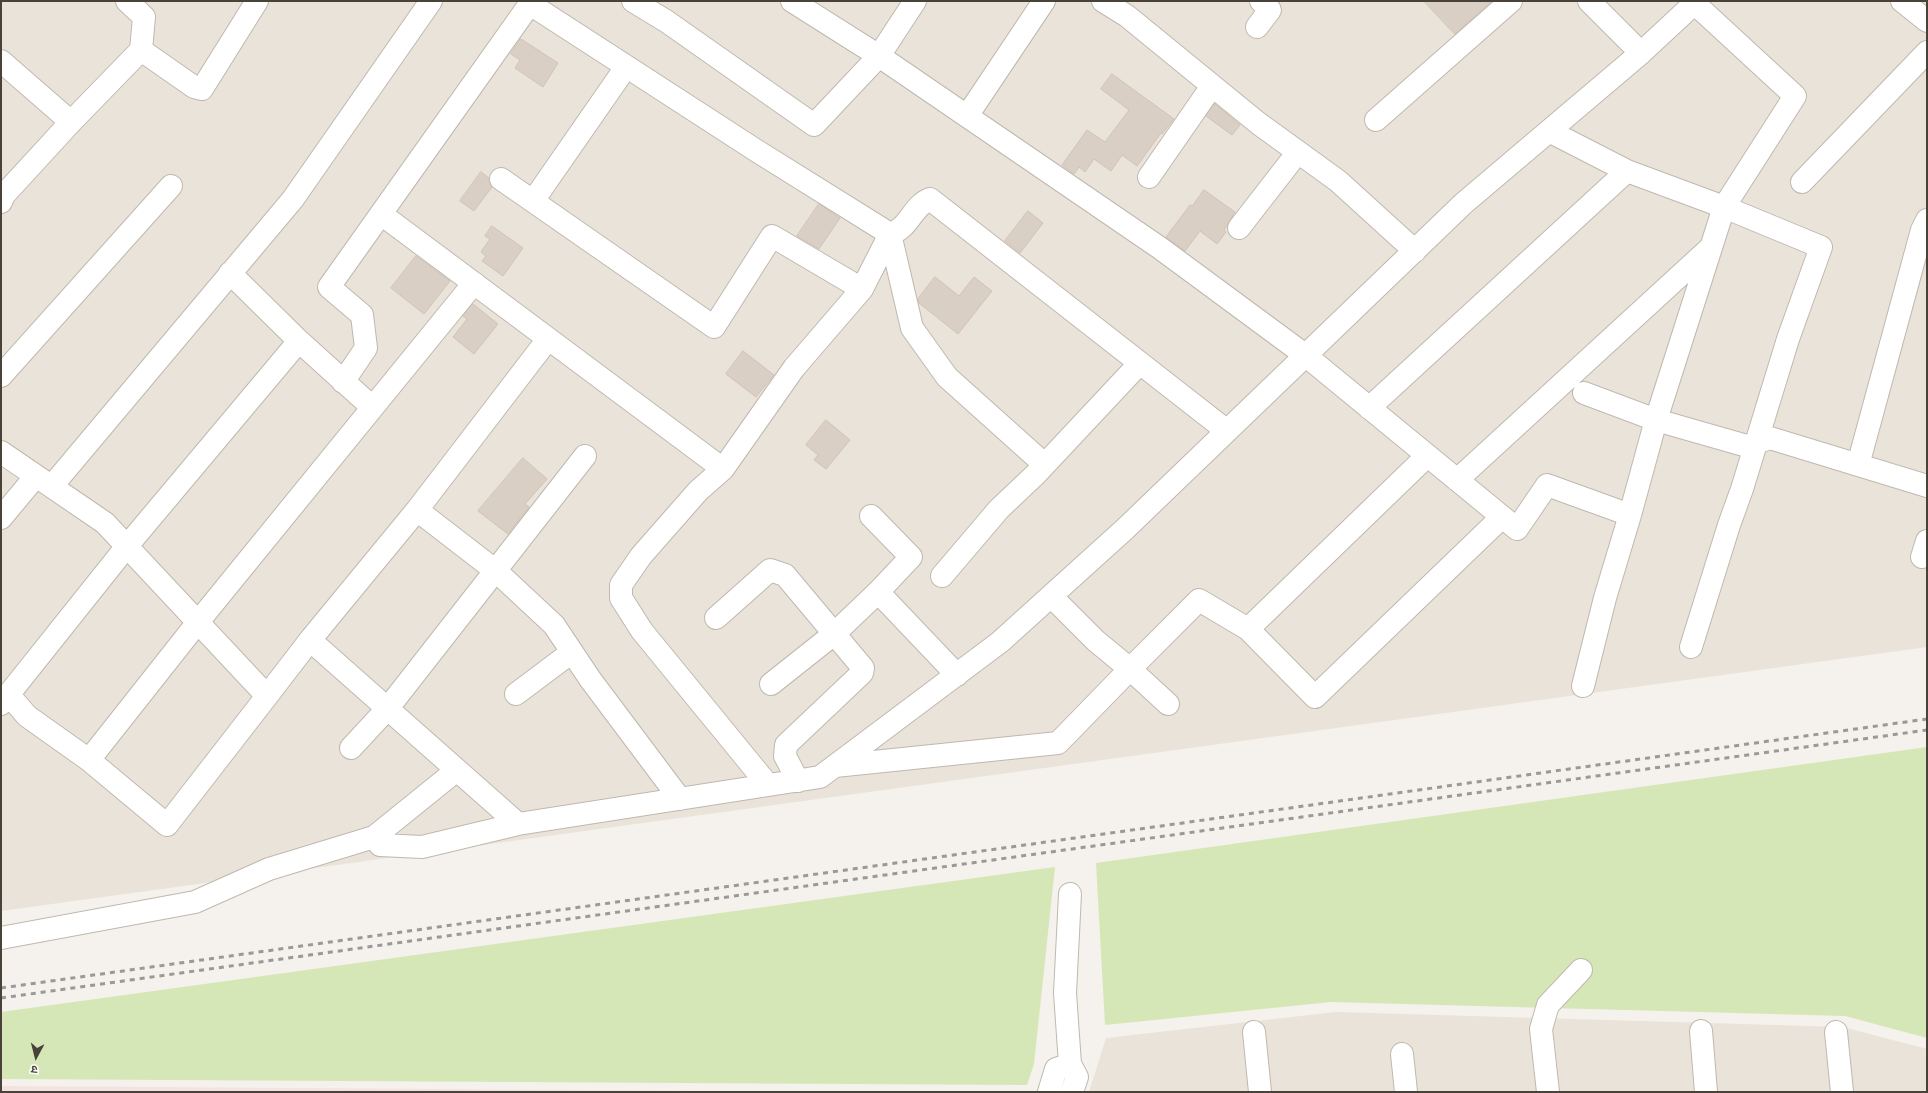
<!DOCTYPE html>
<meta charset="utf-8">
<style>
body{margin:0}
#map{position:relative;width:1928px;height:1093px;overflow:hidden;background:#f5f1ec;font-family:Roboto,"Noto Sans Devanagari",sans-serif}
canvas{display:block}
.frame{position:absolute;inset:0;border:2px solid #494239;pointer-events:none}
.north{position:absolute;left:16px;top:1037px;width:40px;height:40px;-webkit-text-stroke:3px #fff;paint-order:stroke;rotate:187deg;font-size:11px;font-weight:700;line-height:16px;text-align:center;color:#494239}
.north::after{content:'';display:block;margin:auto;width:14px;height:18px;background:#494239;clip-path:polygon(50% 0,100% 100%,50% 72%,0 100%)}
</style>
<div id="map">
<canvas width="1928" height="1093"></canvas>
<div class="frame"></div>
<div class="north">उ</div>
</div>
<script>
const ctx = document.querySelector('canvas').getContext('2d');
ctx.lineJoin = 'round';
function fill(path, color) { ctx.fillStyle = color; ctx.fill(path, 'evenodd'); }
function strokePath(path, color, width, dash) { ctx.strokeStyle = color; ctx.lineWidth = width; ctx.lineCap = dash ? 'butt' : 'round'; ctx.setLineDash(dash || []); ctx.stroke(path); }
const residential = new Path2D(`
 M1,1H1927V647L1,911Z
 M1336,1012L1843,1027L1927,1049V1092H1089L1106,1038Z`);
const medical = new Path2D(`
 M1,1086L868,1092H1Z`);
const green = new Path2D(`
 M1927,747V1038L1845,1016L1331,1002L1105,1025L1096,863Z
 M1055,867L1034,1064L1027,1085L1,1079V1012Z`);
const building = new Path2D(`
 M1424,1H1492L1455,34Z
 M521,39L558,63L543,87L515,68L520,60L511,54Z
 M1112,74L1174,119L1162,134L1161,133L1137,166L1122,155L1111,171L1094,159L1085,172L1079,167L1074,174L1062,165L1087,130L1105,142L1129,110L1101,89Z
 M1215,104L1240,125L1232,135L1206,116Z
 M481,172L489,178L492,187L474,211L460,201Z
 M1204,190L1235,212L1224,230L1226,232L1217,244L1200,231L1185,251L1166,237L1190,205L1192,206Z
 M819,204L840,218L819,249L797,236Z
 M1028,211L1043,223L1020,253L1005,241Z
 M492,226L523,248L503,276L482,261L486,256L481,252L490,239L485,236Z
 M416,256L450,281L424,314L391,288Z
 M935,277L959,296L974,277L992,291L958,334L919,303L918,299Z
 M473,304L498,324L474,354L453,337L467,319L463,316Z
 M743,351L774,375L756,397L726,374Z
 M826,420L850,440L826,469L814,460L818,455L806,445Z
 M523,458L547,479L525,504L529,507L508,534L478,511Z`);
const minor = new Path2D(`
 M633,1L666,21L814,125L879,56L915,1
 M792,1L879,56L1160,248L1305,355L1517,529L1547,485L1630,515
 M1103,1L1127,16L1258,123L1338,181L1415,251
 M1589,1L1641,53
 M1902,1L1927,21
 M530,4L757,151L890,234C910,228 912,206 930,199L1227,431
 M1257,27L1270,10L1261,1
 M141,50L194,87L202,89L257,1
 M1,61L71,122
 M967,116L1044,1
 M1376,120L1511,1
 M1549,131L1627,171L1724,207L1821,247L1788,339L1742,489L1729,525L1691,647
 M1149,177L1212,86
 M501,179L714,327L772,236L862,289
 M1802,182L1927,52
 M533,201L626,67
 M1,202L4,195L71,122L141,50L144,17L127,1
 M381,214L723,469
 M1239,228L1298,152
 M230,273L299,341L372,407
 M1,376L171,186
 M343,382L366,348L362,315L329,287L532,1
 M1584,393L1656,420L1724,207L1795,96L1694,3
 M1369,408L1627,171
 M1,452L105,523L267,696L310,640L518,824L820,777L1000,642L1125,529L1464,203L1641,53L1697,1
 M1858,465L1922,230L1927,220
 M1457,480L1710,248
 M52,486L293,199L431,1
 M417,510L496,571L554,625L590,679L680,799
 M1,518L36,476
 M1922,557L1927,541
 M942,576L999,509L1036,474L1140,363
 M878,592L957,675
 M1051,596L1096,641L1130,669L1168,704
 M716,618L770,570L785,575L863,668L862,673L786,745L785,756L798,781
 M1248,629L1427,456
 M310,640L417,510L548,339
 M771,684L834,634L878,592L911,557L871,516
 M1583,686L1605,598L1630,515L1656,420L1747,446L1770,438L1927,486
 M8,694L27,716L89,760L167,825L267,696
 M516,694L572,652
 M1,704L127,546L299,341
 M351,748L388,708L585,456
 M89,760L198,622L474,283
 M835,766L1058,743L1130,669L1199,600L1248,629L1315,697L1502,517
 M768,785L642,631L621,598V585L641,556L698,491L723,469L794,368L862,289L890,234L912,328L947,377L1044,464
 M374,837L380,845L422,847L518,824
 M1070,894L1065,993L1070,1064L1077,1077L1072,1092
 M1,938L195,902L269,869L374,837L457,770
 M1701,1031L1706,1092
 M1254,1032L1260,1092
 M1836,1032L1842,1092
 M1402,1054L1406,1092
 M1049,1092L1056,1069L1070,1064
 M1548,1092L1541,1029L1548,1005L1581,970`);
const rail = new Path2D(`
 M1,988L1927,719
 M1,998L1927,730`);
fill(residential, '#e9e3da');
fill(medical, '#f5e1e0');
fill(green, '#d5e7b7');
fill(building, '#d9cfc4');
strokePath(building, '#d1c4b5', 1);
strokePath(minor, '#c0b8ae', 24);
strokePath(minor, '#fff', 22);
strokePath(rail, '#999', 3, [5, 5]);
</script>
